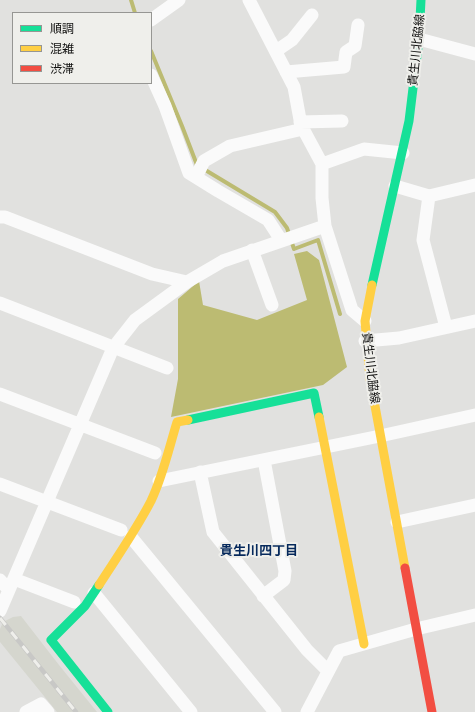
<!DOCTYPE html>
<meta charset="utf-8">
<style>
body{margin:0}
#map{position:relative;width:475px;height:712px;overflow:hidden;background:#e1e1df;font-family:Signika,"Noto Sans JP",sans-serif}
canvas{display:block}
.legend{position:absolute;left:12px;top:12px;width:140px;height:72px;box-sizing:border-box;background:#efefeb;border:1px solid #969693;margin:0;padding:5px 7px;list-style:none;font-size:12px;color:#10100f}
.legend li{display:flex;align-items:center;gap:8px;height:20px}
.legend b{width:20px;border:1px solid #969693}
</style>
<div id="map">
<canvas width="475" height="712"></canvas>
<ul class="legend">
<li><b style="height:5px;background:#16e098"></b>順調</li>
<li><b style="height:5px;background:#ffcf43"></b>混雑</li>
<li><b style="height:5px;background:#f24e42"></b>渋滞</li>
</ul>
</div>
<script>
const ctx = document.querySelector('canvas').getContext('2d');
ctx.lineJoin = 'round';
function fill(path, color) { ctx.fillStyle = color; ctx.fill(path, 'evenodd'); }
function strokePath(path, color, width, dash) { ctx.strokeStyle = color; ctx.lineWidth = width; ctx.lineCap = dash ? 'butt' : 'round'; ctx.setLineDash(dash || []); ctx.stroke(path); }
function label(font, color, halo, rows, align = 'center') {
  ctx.font = font + ' Signika,"Noto Sans JP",sans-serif'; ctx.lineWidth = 4; ctx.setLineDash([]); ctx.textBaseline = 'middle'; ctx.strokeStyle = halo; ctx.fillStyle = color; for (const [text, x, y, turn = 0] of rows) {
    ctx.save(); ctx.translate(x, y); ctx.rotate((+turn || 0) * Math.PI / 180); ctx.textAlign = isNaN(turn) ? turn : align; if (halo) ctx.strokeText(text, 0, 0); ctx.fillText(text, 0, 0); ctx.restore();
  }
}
const built = new Path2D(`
 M21,616L59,665L97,712H57L0,642V629L3,622L13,617Z`);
const water = new Path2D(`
 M307,251L319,260L347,367L323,385L171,417L178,379V299L199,281L203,305L257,320L307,300L294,254Z`);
const stream = new Path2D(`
 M131,0L135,13
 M151,51L182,126L197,165L275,212L287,228L294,249L318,240L340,314`);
const street = new Path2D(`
 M249,0L294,87L301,125L322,164V198L325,226L352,310L365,321
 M151,20L179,0
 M419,39L475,54
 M276,51L292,40L312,15
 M286,72L344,67L346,52L355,46L358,25
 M151,75L165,106L189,173L218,191L268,220L281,240
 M300,122L342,121
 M322,164L364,149L403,153
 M196,177L204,161L230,146L303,129
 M395,186L429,196L475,185
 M429,196L423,240L446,327
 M0,217H5L152,274L187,282
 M252,250L272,305
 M0,303L167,368
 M365,341L399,338L475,321
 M0,394L155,453
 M200,472L213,532L307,650L328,671
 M159,481L380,436L475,415
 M0,484L121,530
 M397,522L475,505
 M131,537L275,712
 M14,579L74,602
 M0,580L8,589
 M94,593L191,712
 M263,596L284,580L285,571L264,460
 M0,611L113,348L135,320L187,282L223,261L325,226
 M26,712L41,704L48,712
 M307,712L339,651L416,629L475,615`);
const fast = new Path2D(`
 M372,285L409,121L419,39L421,0
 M188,420L314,393L319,417
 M99,585L85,606L51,640L108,712`);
const slow = new Path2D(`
 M372,285L365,321L370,379L405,568
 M319,417L364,644
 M99,585C117,557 136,530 151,501C163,476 169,448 177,422L188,420`);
const jam = new Path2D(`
 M405,568L432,712`);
const rail = new Path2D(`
 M0,618L76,712`);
const streetNames = [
 ["貴生川北脇線",417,50,-84],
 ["貴生川北脇線",370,368,83]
];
const neighbourhoodNames = [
 ["貴生川四丁目",259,552]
];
fill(built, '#d5d6ce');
fill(water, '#bcbb72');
strokePath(stream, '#bcbb72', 4);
strokePath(street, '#fafafa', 13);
strokePath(fast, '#16e098', 9);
strokePath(slow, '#ffcf43', 9);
strokePath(jam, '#f24e42', 9);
strokePath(rail, '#c8c8c6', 4.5);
strokePath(rail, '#efefeb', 3, [9]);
label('12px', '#10100f', '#efefeb', streetNames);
label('bold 13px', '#06295c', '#efefeb', neighbourhoodNames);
</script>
